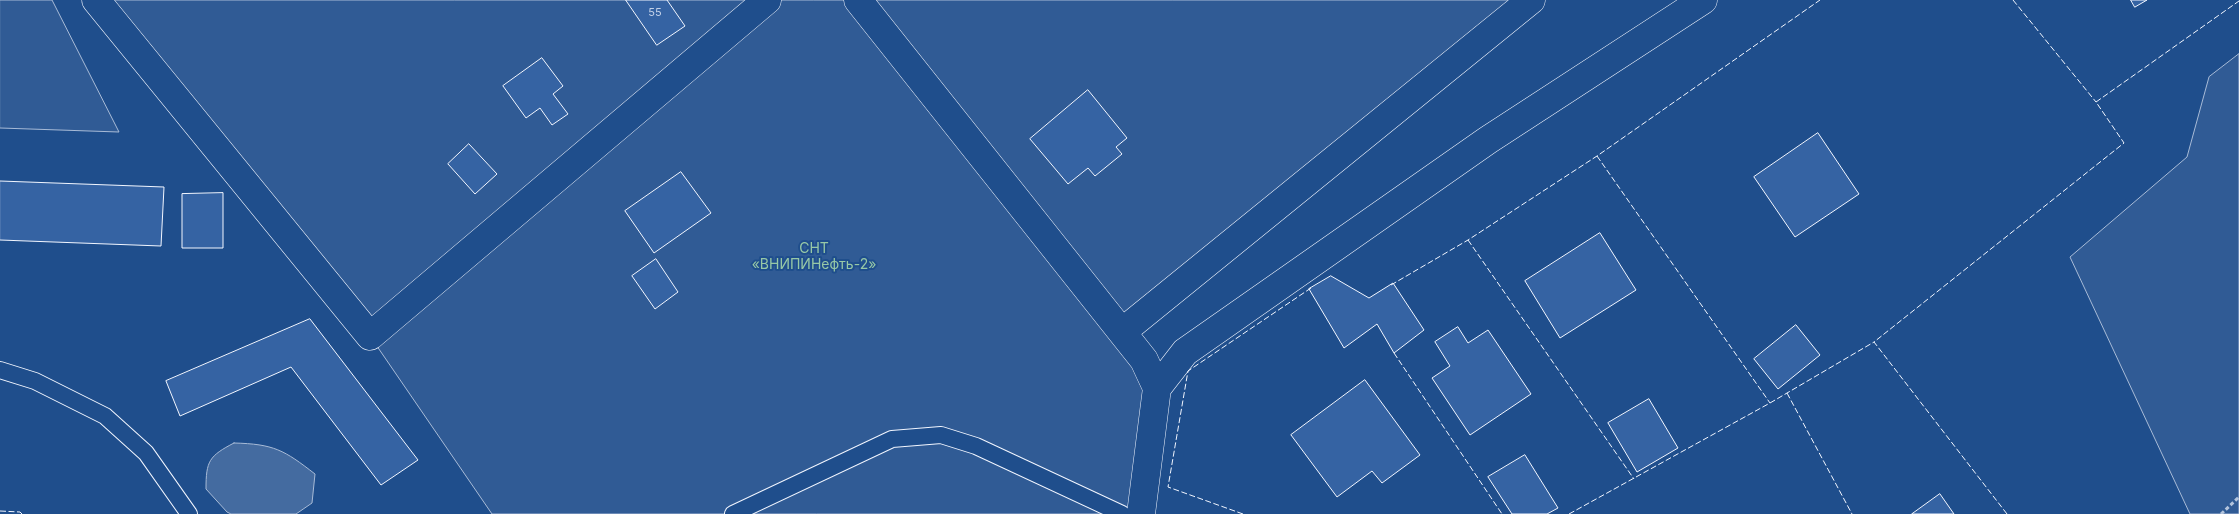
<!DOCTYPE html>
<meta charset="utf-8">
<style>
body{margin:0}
canvas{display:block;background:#1f4e8c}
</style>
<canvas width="2239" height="514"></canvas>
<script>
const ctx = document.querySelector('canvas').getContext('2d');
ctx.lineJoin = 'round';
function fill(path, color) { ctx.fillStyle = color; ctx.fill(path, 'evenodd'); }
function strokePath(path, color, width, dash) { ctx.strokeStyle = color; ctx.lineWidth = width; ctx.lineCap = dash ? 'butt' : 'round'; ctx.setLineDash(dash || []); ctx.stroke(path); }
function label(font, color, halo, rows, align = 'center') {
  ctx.font = font + ' Inter,sans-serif'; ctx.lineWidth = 4; ctx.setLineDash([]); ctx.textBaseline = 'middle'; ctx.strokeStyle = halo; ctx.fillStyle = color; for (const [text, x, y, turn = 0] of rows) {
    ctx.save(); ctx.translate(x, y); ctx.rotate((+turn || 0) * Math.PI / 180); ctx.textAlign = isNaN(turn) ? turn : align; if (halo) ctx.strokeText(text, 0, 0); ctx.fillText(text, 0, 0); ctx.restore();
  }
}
const built = new Path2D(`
 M0,0H52L119,132L0,128Z
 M96,0H1531L1122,332L1144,360L1141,514H492L370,336Z
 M2239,54V514H2190L2070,257L2187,157L2209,77Z`);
const water = new Path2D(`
 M234,443C274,444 284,450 315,474L312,503L296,514H231L227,512L206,489C206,461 209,456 234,443Z`);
const building = new Path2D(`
 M626,0H667L685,26L657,45Z
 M2131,0H2147L2135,7Z
 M542,58L563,86L553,94L568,114L552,125L540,108L526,118L503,86Z
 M1088,90L1127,138L1116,147L1122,154L1095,176L1088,168L1068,184L1030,139Z
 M1818,133L1859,194L1795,237L1754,177Z
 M469,144L497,174L475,194L448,164Z
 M681,172L711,213L654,253L625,211Z
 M0,181L164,187L161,246L0,240Z
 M223,193V248H182V194Z
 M1600,233L1636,290L1560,338L1525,281Z
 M656,259L678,292L655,309L632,276Z
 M1331,276L1369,298L1393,283L1424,330L1394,353L1377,324L1344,348L1309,289Z
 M310,319L418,460L381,485L291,367L180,416L166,381Z
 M1796,325L1820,355L1778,389L1754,359Z
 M1458,327L1468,343L1488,330L1531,394L1470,435L1432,378L1450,366L1435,342Z
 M1365,380L1420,455L1382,483L1372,471L1337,497L1291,435Z
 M1649,399L1678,448L1637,472L1608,423Z
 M1525,455L1558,508L1547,514H1512L1488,477Z
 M1940,494L1954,514H1912Z`);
const path = new Path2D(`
 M2221,514L2239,497`);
const service = new Path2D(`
 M0,370L35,381L105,416L146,453L189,514
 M733,514L892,439L941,435L976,446L1122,514`);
const minor = new Path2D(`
 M96,0L370,336L767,0
 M858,0L1144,360L1157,388L1141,514
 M1122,332L1531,0
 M1157,388L1185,352L1488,140L1703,0`);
const fence = new Path2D(`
 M2013,0L2096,102
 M1597,156L1770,403
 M1468,240L1634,479
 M1391,285L1468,240L1597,156L1820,0
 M1394,353L1502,514
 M1787,393L1852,514
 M0,511L20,512L22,514
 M1243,514L1168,487L1188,371L1311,288
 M1569,514L1770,403L1874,342
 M2007,514L1874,342L2124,143L2096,102L2239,1`);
const numberNames = [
 ["55",655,13]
];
const parkNames = [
 ["СНТ",814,249],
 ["«ВНИПИНефть-2»",814,265]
];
fill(built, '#305b95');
strokePath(built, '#a8bbd7', 1);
fill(water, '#446ba0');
strokePath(water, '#a8bbd7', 1);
fill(building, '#3563a3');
strokePath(building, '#f2f6ff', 1);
strokePath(service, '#f2f6ff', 18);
strokePath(minor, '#f2f6ff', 29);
strokePath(path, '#b3c4dc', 3, [4, 2.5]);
strokePath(service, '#1f4e8c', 16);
strokePath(minor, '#1f4e8c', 28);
strokePath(fence, '#f2f6ff', 1, [6, 2.5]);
label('11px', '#c3d1e8', null, numberNames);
label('14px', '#97c8a6', '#1f4e8c', parkNames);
</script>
